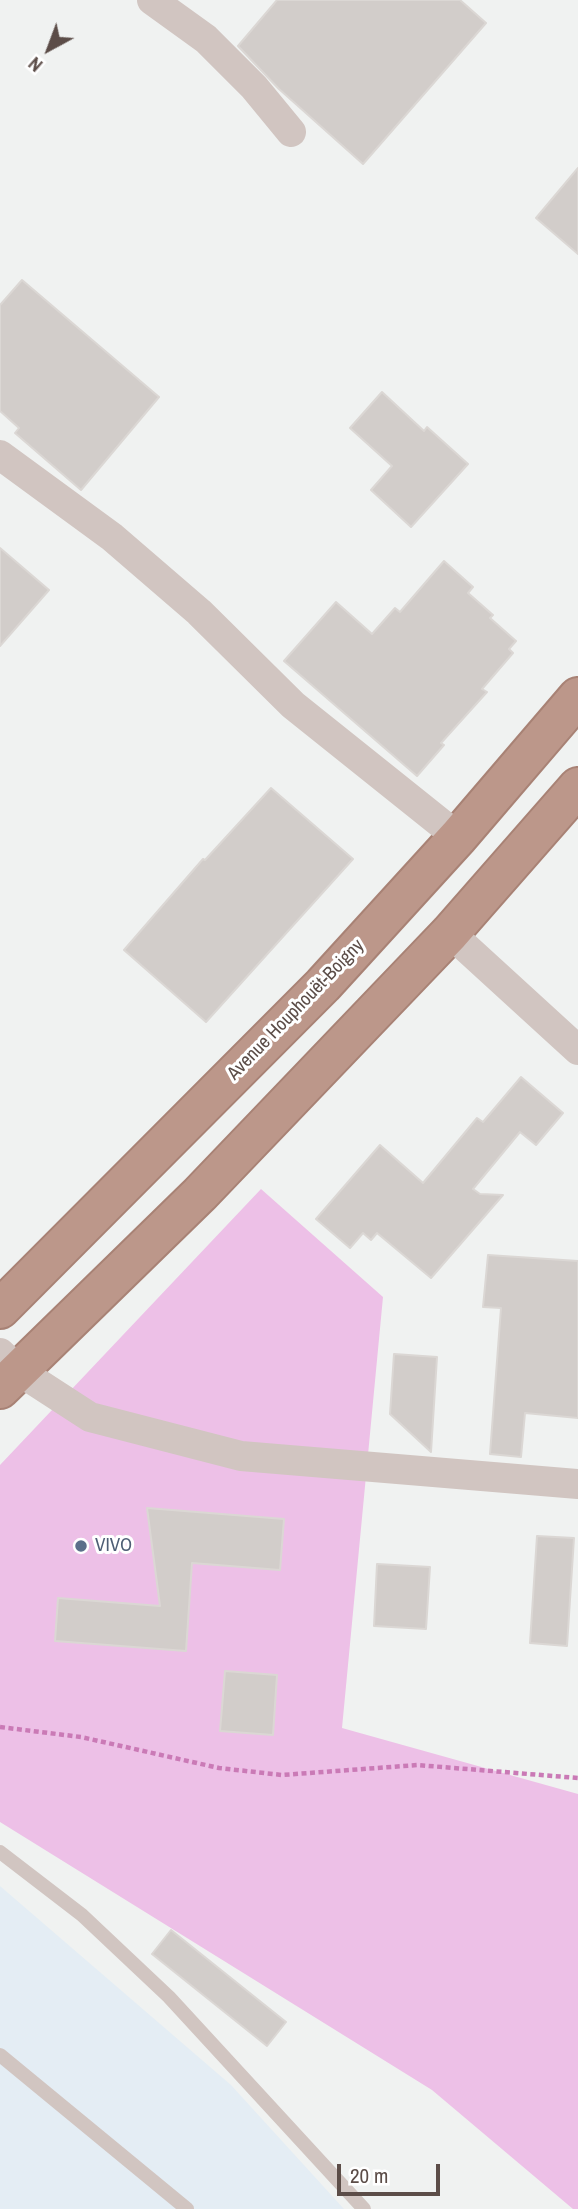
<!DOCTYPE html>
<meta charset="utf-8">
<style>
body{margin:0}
#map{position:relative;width:578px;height:2209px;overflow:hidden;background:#f0f2f1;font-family:"Archivo Narrow",sans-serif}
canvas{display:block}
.north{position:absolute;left:14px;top:14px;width:70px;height:70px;-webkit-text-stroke:5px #fff;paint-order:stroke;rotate:221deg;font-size:19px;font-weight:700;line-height:28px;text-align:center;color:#5c4d48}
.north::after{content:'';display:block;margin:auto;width:24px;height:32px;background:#5c4d48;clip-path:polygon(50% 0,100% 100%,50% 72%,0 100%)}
.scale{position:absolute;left:337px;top:2164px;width:103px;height:32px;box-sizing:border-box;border:4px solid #5c4d48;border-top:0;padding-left:9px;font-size:21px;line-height:24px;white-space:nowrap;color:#5c4d48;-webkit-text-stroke:5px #fff;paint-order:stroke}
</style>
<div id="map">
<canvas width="578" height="2209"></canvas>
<div class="north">N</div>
<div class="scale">20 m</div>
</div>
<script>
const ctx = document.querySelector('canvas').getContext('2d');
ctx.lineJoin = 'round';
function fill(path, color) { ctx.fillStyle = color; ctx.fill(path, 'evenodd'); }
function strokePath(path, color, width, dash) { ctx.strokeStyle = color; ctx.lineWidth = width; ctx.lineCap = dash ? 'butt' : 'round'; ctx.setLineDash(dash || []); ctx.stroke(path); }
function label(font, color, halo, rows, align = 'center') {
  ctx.font = font + ' "Archivo Narrow",sans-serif'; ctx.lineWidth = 6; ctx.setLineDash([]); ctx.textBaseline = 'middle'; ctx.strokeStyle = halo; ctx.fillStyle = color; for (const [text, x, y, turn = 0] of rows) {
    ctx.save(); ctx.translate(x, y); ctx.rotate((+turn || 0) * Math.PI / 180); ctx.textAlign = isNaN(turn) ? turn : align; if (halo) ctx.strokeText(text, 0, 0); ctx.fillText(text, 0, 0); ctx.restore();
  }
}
const commercial = new Path2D(`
 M0,1886L231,2085L344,2209H0Z`);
const green = new Path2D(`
 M261,1189L383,1297L342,1728L578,1794V2209H573L432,2090L0,1822V1465Z`);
const building = new Path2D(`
 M277,0H460L486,23L363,164L279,89L238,46Z
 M578,168V254L536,218Z
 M22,280L159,397L81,490L15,433L19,428L0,411V305Z
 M382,392L424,431L427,427L468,464L411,527L371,490L392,466L350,428Z
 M0,548L49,590L0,646Z
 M444,561L473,587L468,593L493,615L490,618L516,641L509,649L513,653L482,689L487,692L441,743L444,745L417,776L284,661L336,602L372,634L395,608L400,612Z
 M271,788L353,859L206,1022L124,950L203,859L205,860Z
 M521,1077L563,1113L536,1145L520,1132L473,1189L480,1194L503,1195L431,1278L377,1233L371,1240L363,1233L350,1248L316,1219L380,1145L423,1183L477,1118L483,1122Z
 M488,1255L578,1261V1418L525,1413L521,1457L490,1454L501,1308L483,1307Z
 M394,1354L437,1357L431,1452L390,1414Z
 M147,1508L284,1519L280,1570L192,1563L186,1651L55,1641L58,1598L160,1606Z
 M537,1536L574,1538L567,1646L530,1643Z
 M377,1564L430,1567L426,1629L374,1626Z
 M225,1671L277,1675L273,1735L220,1731Z
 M171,1930L286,2022L267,2046L152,1954Z`);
const path = new Path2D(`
 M0,1727L81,1737L219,1768L282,1775L417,1765L578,1778`);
const lane = new Path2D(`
 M0,1852L82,1915L169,1997L364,2209
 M0,2055L187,2209`);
const street = new Path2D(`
 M152,0L206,39L254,87L291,132
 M0,455L112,537L199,612L293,705L458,837
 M450,933L578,1050
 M0,1353L19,1371L90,1417L241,1456L578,1484`);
const highway = new Path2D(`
 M0,1309L323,985L458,837L578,697
 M0,1389L200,1194L450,933L578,787`);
const markers = [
 [81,1546,7,"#5c6f8a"]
];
const streetNames = [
 ["Avenue Houphouët-Boigny",296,1010,-46]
];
const serviceNames = [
 ["VIVO",95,1546]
];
fill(commercial, '#e4edf4');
fill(green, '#edc0e7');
fill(building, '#d2cdca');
strokePath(building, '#dbd7d4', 2);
strokePath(highway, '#a88275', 42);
strokePath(path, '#ca7ab6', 4.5, [5, 3.5]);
strokePath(lane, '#d1c5c1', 14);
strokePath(street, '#d1c5c1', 30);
strokePath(highway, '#bc978a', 38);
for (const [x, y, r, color] of markers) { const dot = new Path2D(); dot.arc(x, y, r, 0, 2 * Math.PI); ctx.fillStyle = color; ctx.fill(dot); strokePath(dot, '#fff', 2.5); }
label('19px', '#5c4d48', '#fff', streetNames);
label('19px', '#4e5e75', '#fff', serviceNames, 'left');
</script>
